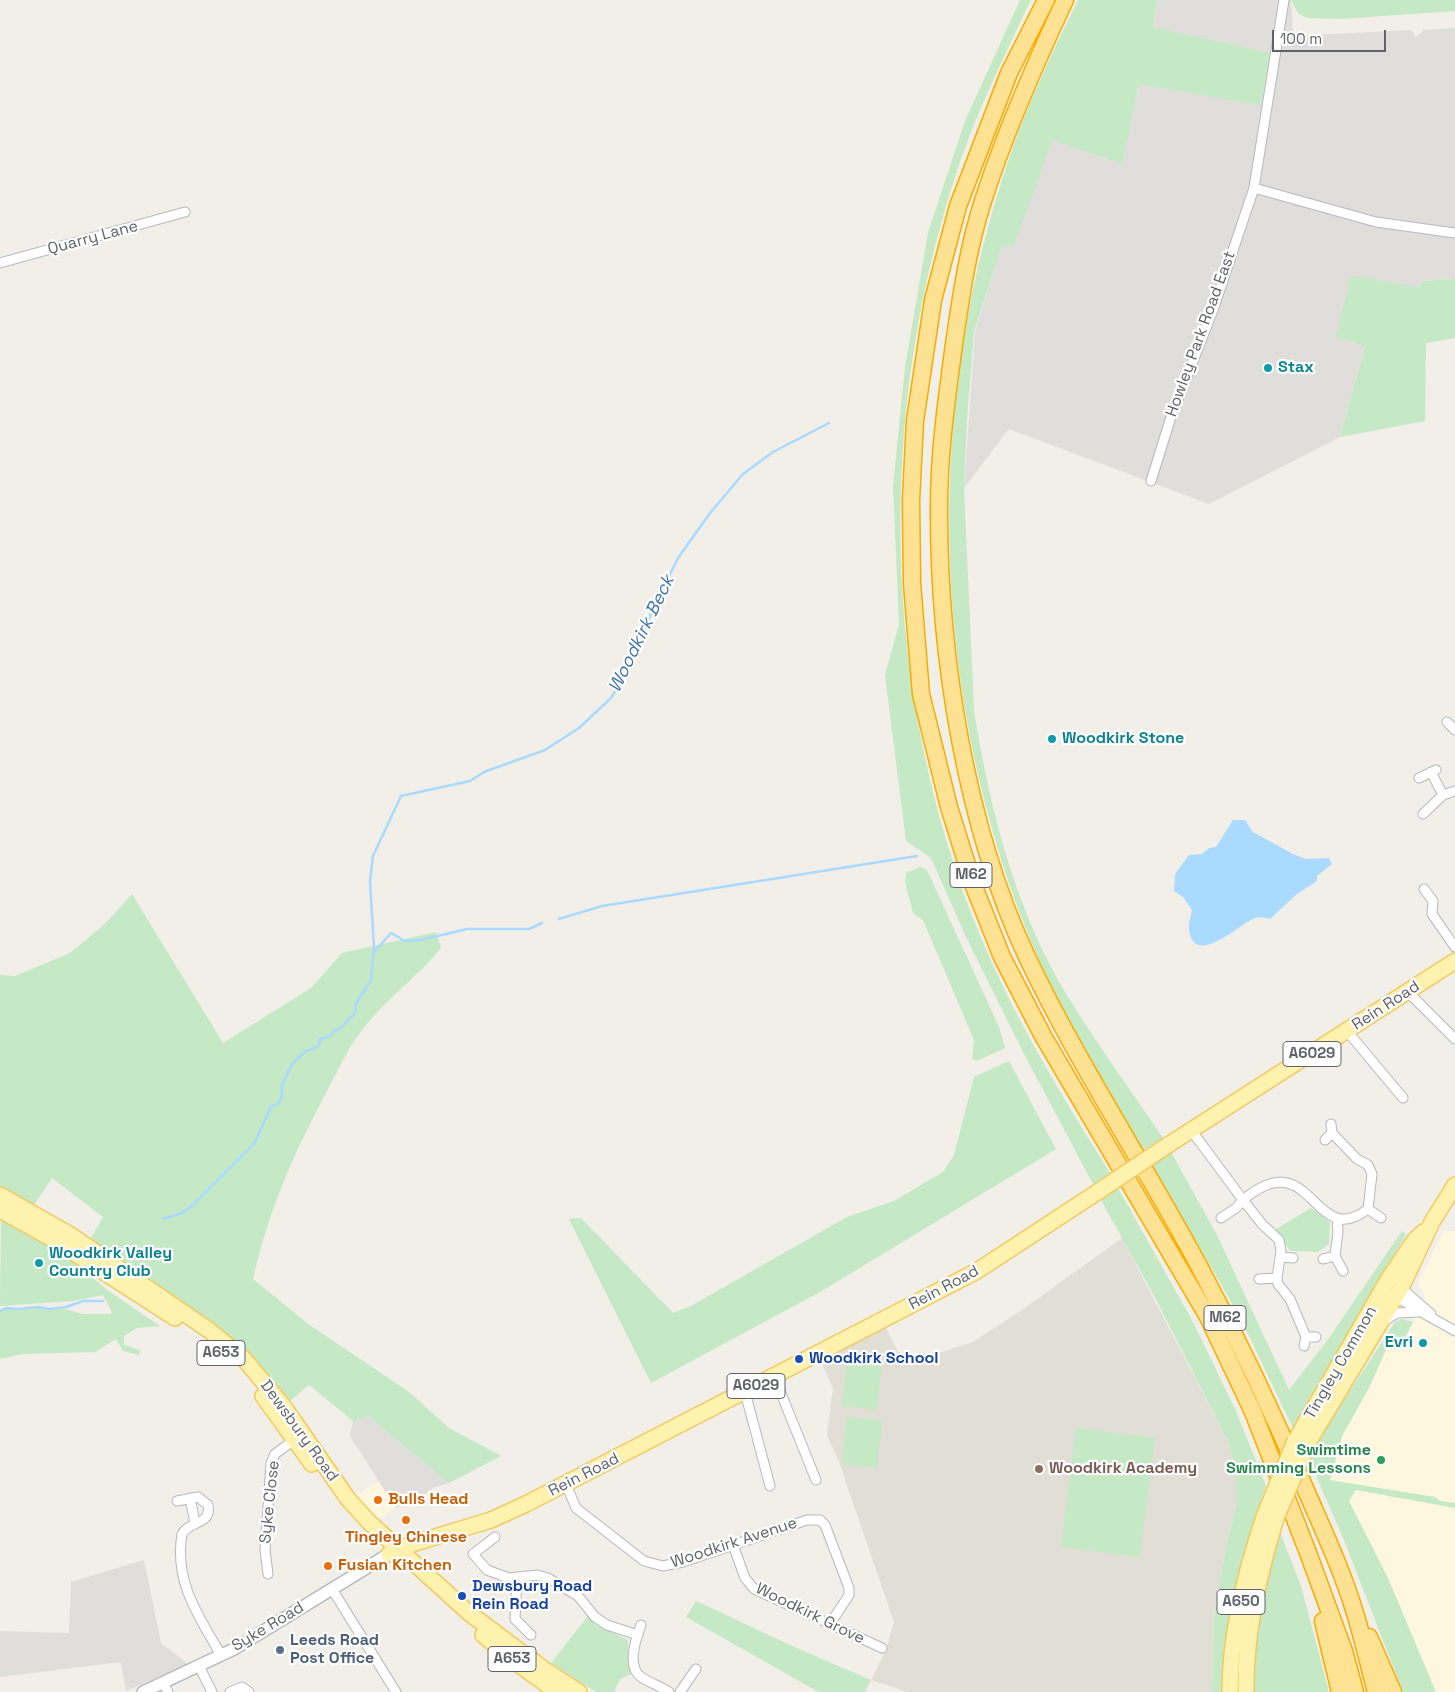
<!DOCTYPE html>
<style>
body{margin:0}
#map{position:relative;width:1455px;height:1692px;overflow:hidden;background:#f1efe8;font-family:"Space Grotesk",sans-serif}
canvas{display:block}
.scale{position:absolute;left:1272px;top:30px;width:114px;height:22px;box-sizing:border-box;border:2px solid #5f6368;border-top:0;padding-left:6px;font-size:15px;line-height:18px;white-space:nowrap;color:#5f6368;-webkit-text-stroke:4px #fff;paint-order:stroke}
</style>
<div id="map">
<canvas width="1455" height="1692"></canvas>
<div class="scale">100 m</div>
</div>
<script>
const ctx = document.querySelector('canvas').getContext('2d');
ctx.lineJoin = 'round';
function fill(path, color) { ctx.fillStyle = color; ctx.fill(path, 'evenodd'); }
function strokePath(path, color, width, dash) { ctx.strokeStyle = color; ctx.lineWidth = width; ctx.lineCap = dash ? 'butt' : 'round'; ctx.setLineDash(dash || []); ctx.stroke(path); }
function label(font, color, halo, rows, align = 'center') {
  ctx.font = font + ' "Space Grotesk",sans-serif'; ctx.lineWidth = 4.5; ctx.setLineDash([]); ctx.textBaseline = 'middle'; ctx.strokeStyle = halo; ctx.fillStyle = color; for (const [text, x, y, turn = 0] of rows) {
    ctx.save(); ctx.translate(x, y); ctx.rotate((+turn || 0) * Math.PI / 180); ctx.textAlign = isNaN(turn) ? turn : align; if (halo) ctx.strokeText(text, 0, 0); ctx.fillText(text, 0, 0); ctx.restore();
  }
}
const commercial = new Path2D(`
 M1444,1231H1455V1692H1436L1330,1480L1342,1436L1369,1388L1389,1343L1402,1344L1413,1322L1425,1296L1419,1286V1281Z
 M379,1482L396,1508L377,1519L355,1495Z`);
const industrial = new Path2D(`
 M1157,0H1291L1293,36L1411,30L1416,37L1424,30L1455,28V279L1423,281L1365,345L1340,437L1209,504L1009,429L964,488L975,332L1002,245L1033,189L1052,140L1122,163L1139,83L1261,104L1270,53L1153,27Z
 M368,1416L449,1483L435,1487L419,1498L396,1508L350,1436L353,1421Z
 M144,1560L161,1643L188,1664L126,1691L121,1662L0,1677V1631L69,1633L71,1582Z`);
const education = new Path2D(`
 M1122,1238L1228,1441L1237,1476V1503L1226,1547L1214,1617L1212,1692H907L871,1680L886,1650L894,1622L839,1462L827,1435L833,1388L820,1360L885,1326L904,1364L973,1342L1022,1310Z`);
const green = new Path2D(`
 M1020,0H1031C1006,52 980,105 961,159C875,409 880,688 979,933C1014,1018 1062,1096 1110,1173L1093,1184L1023,1052L966,937L931,858L906,841L885,675L899,624L893,486L905,367L928,233L965,121Z
 M1078,0H1157L1153,27L1270,53L1261,105L1139,84L1122,164L1052,140L1014,246H1002L974,332L967,420L964,488L974,711C990,810 1016,914 1070,1000C1099,1047 1132,1092 1163,1138L1143,1150C1098,1078 1055,1004 1024,924C929,677 924,400 1012,150C1030,98 1054,49 1078,0Z
 M1291,0H1455V11L1340,19L1307,18L1298,13Z
 M1351,276L1418,287L1423,281L1455,279V338L1426,343L1425,421L1340,437L1365,346L1336,337Z
 M920,867L927,870L999,1027L1005,1048L977,1061L972,1059L974,1040L923,920L913,913L905,882L906,873Z
 M132,894L223,1043L311,988L342,953L436,932L441,948C419,976 389,996 367,1024C350,1043 340,1067 328,1089C293,1155 270,1206 253,1279L308,1324L409,1392L449,1428L501,1456L449,1483L368,1416L353,1421L309,1385L290,1401C232,1328 165,1291 90,1240L103,1217L52,1178L34,1205L0,1185V975L15,976L70,953L105,924Z
 M1009,1061L1056,1149L820,1292L651,1383L569,1219L581,1218L673,1313L691,1306L847,1217L894,1201L943,1172L954,1155L974,1077Z
 M1171,1152L1217,1235L1289,1390L1329,1338L1402,1231L1406,1234L1293,1428L1240,1317L1151,1164Z
 M1118,1188L1193,1322L1236,1411L1266,1486C1241,1552 1225,1621 1222,1692H1212L1214,1617L1226,1547L1237,1503V1476L1228,1441L1152,1292L1101,1200Z
 M1311,1208L1330,1222L1329,1244L1318,1252L1290,1251L1276,1229Z
 M1,1220L60,1250L107,1290L160,1326L137,1328L124,1336V1345L140,1350L139,1355L123,1351L116,1339L95,1352L22,1354L0,1359V1311L6,1308L18,1309L38,1307L49,1309L56,1307L83,1314H110L112,1312L103,1295L73,1301L0,1306Z
 M1401,1319L1413,1322L1402,1344L1389,1343L1369,1388L1342,1436L1330,1480L1435,1497L1440,1501L1455,1503V1508L1356,1490L1349,1501L1388,1578L1436,1692H1403L1344,1540L1309,1460L1333,1417L1395,1322Z
 M847,1358L882,1362L877,1410L842,1406Z
 M847,1417L882,1421L877,1468L842,1464Z
 M1076,1428L1155,1438L1140,1557L1061,1547Z
 M1280,1532L1301,1586L1329,1692H1254C1252,1638 1265,1584 1280,1532Z
 M696,1601L801,1650L871,1680L865,1692H820L815,1690L686,1617Z
 M588,1616L596,1625L628,1640V1665L631,1674L620,1679L614,1692H596L551,1663Z`);
const water = new Path2D(`
 M1233,820H1245L1253,832L1293,854L1306,859L1329,858L1332,864L1317,876V881L1297,894L1270,919C1264,917 1257,916 1251,920C1238,926 1193,968 1189,929C1188,924 1191,916 1192,910L1183,897L1174,891L1175,874L1189,855L1202,854L1209,848L1216,847Z`);
const stream = new Path2D(`
 M559,919L602,906L917,856
 M375,951L391,933L405,941L421,940L467,929H529L542,923
 M163,1219L182,1213L193,1205L254,1144L271,1107L279,1103L282,1096V1085L292,1064L306,1051L319,1046L320,1039L330,1036L334,1031L341,1028L355,1013L356,1003L371,980L374,947L370,881L373,856L401,796L470,781L484,772L545,750L579,728L611,698L631,665L652,611L678,558L710,513L743,474L773,452L829,423
 M0,1311L6,1308L18,1309L38,1307L49,1309L66,1307L83,1301H103`);
const minor = new Path2D(`
 M1254,188L1376,222L1455,233
 M0,263L185,212
 M1151,481L1171,417L1213,310L1254,188L1284,0
 M1447,722L1455,730
 M1431,772L1443,795
 M1419,778L1436,770
 M1423,814L1443,795L1455,791
 M1424,889L1433,901L1432,914L1455,947
 M1408,992L1455,1039
 M1347,1031L1403,1098
 M1191,1130L1243,1200C1313,1141 1313,1252 1368,1209L1372,1174L1368,1165L1357,1159L1332,1133
 M1325,1140L1332,1133L1331,1124
 M1368,1209L1381,1218
 M1221,1218L1236,1208L1243,1200L1262,1224L1279,1240L1281,1251L1277,1278L1278,1284L1290,1299L1306,1337
 M1335,1256L1338,1232L1337,1218
 M1281,1257L1293,1258
 M1323,1259L1335,1256L1343,1271
 M1259,1279L1277,1278
 M1401,1288L1431,1314
 M1396,1296C1415,1310 1435,1319 1455,1331
 M1384,1321L1397,1313L1418,1312
 M1304,1346L1306,1337H1316
 M774,1376L816,1480
 M745,1392L770,1486
 M566,1484L576,1508L644,1561L663,1566L683,1562L807,1520H820L825,1525L849,1588V1595L830,1624
 M190,1498L195,1523
 M177,1501L198,1497L208,1505C212,1525 190,1520 182,1534C174,1582 198,1615 221,1655
 M495,1537L473,1554L487,1570L509,1578L537,1575L548,1578L578,1596L595,1617L607,1625L638,1635
 M733,1545L745,1578L754,1589L882,1648
 M268,1574L265,1550L271,1463L275,1454L294,1440
 M517,1578L515,1619L531,1635
 M332,1589L396,1692
 M641,1625C636,1639 626,1666 641,1677C650,1683 660,1686 669,1692
 M199,1666L212,1692
 M163,1683L168,1692
 M230,1692L242,1687L249,1692
 M680,1692L696,1669`);
const tertiary = new Path2D(`
 M143,1692L234,1649L389,1554`);
const primary = new Path2D(`
 M1168,1145L1455,961
 M0,1195L69,1234L210,1331L244,1359L284,1407L348,1499L369,1522L469,1613L545,1670L579,1692
 M0,1210L54,1240L175,1318
 M263,1396L312,1464
 M1295,1441L1388,1280L1414,1241L1423,1232
 M1309,1441L1401,1288L1432,1222L1455,1185
 M389,1554L412,1544L491,1520L526,1504L977,1271L1099,1191
 M483,1635L518,1664L557,1692
 M1230,1692C1230,1632 1246,1570 1265,1514
 M1246,1692C1245,1632 1259,1576 1276,1518`);
const motorway = new Path2D(`
 M1046,0L1009,73L958,206L933,300L915,421L911,500L912,583L921,694L949,807L973,884L1002,957L1043,1036L1208,1317L1253,1412L1307,1550L1344,1651L1355,1692
 M1065,0C1034,66 1005,132 983,201C968,247 961,297 954,344C947,397 939,451 939,506C938,651 965,825 1027,957C1078,1064 1143,1162 1199,1266C1239,1341 1275,1417 1308,1495C1325,1534 1343,1573 1355,1613C1363,1639 1369,1666 1376,1692
 M1323,1621L1340,1692
 M1369,1637L1393,1692`);
const primaryBridge = new Path2D(`
 M1099,1191L1168,1145
 M1265,1514L1295,1441
 M1276,1518L1309,1441`);
const markers = [
 [1268,368,5,"#0f9aa8"],
 [1052,739,5,"#0f9aa8"],
 [39,1263,5,"#0f9aa8"],
 [1423,1343,5,"#0f9aa8"],
 [799,1359,5,"#1a4fb4"],
 [1381,1460,5,"#2e9e5b"],
 [1039,1469,5,"#8d6e63"],
 [378,1500,5,"#e8710a"],
 [406,1520,5,"#e8710a"],
 [328,1566,5,"#e8710a"],
 [462,1596,5,"#1a4fb4"],
 [280,1650,5,"#5c6f8a"]
];
const shields = [
 [971,875,42],
 [1312,1054,58],
 [1225,1318,42],
 [221,1353,48],
 [756,1386,58],
 [1241,1602,48],
 [512,1659,48]
];
const shieldNames = [
 ["M62",971,875],
 ["A6029",1312,1054],
 ["M62",1225,1318],
 ["A653",221,1353],
 ["A6029",756,1386],
 ["A650",1241,1602],
 ["A653",512,1659]
];
const streetNames = [
 ["Quarry Lane",93,238,-15],
 ["Howley Park Road East",1201,334,-70],
 ["Rein Road",1386,1006,-33],
 ["Rein Road",944,1288,-28],
 ["Tingley Common",1341,1363,-60],
 ["Dewsbury Road",299,1431,54],
 ["Rein Road",584,1475,-27],
 ["Syke Close",270,1502,-84],
 ["Woodkirk Avenue",734,1543,-18],
 ["Woodkirk Grove",810,1614,26],
 ["Syke Road",268,1627,-31]
];
const cultureNames = [
 ["Stax",1278,368],
 ["Woodkirk Stone",1062,739],
 ["Woodkirk Valley",49,1254],
 ["Country Club",49,1272],
 ["Evri",1413,1343,"right"]
];
const transitNames = [
 ["Woodkirk School",809,1359],
 ["Dewsbury Road",472,1587],
 ["Rein Road",472,1605]
];
const leisureNames = [
 ["Swimtime",1371,1451],
 ["Swimming Lessons",1371,1469]
];
const educationNames = [
 ["Woodkirk Academy",1049,1469]
];
const foodNames = [
 ["Bulls Head",388,1500],
 ["Tingley Chinese",406,1538,"center"],
 ["Fusian Kitchen",338,1566]
];
const serviceNames = [
 ["Leeds Road",290,1641],
 ["Post Office",290,1659]
];
const waterNames = [
 ["Woodkirk Beck",642,634,-64]
];
fill(commercial, '#fef7e0');
fill(industrial, '#e0deda');
fill(education, '#e1ded6');
fill(green, '#c5e8c5');
fill(water, '#aadaff');
strokePath(stream, '#aadaff', 2.5);
strokePath(minor, '#b5b8bc', 11);
strokePath(tertiary, '#b5b8bc', 14);
strokePath(primary, '#f2c960', 18);
strokePath(motorway, '#f9ab00', 19);
strokePath(minor, '#fff', 9);
strokePath(tertiary, '#fff', 11);
strokePath(primary, '#fff2af', 15);
strokePath(motorway, '#fde293', 16);
strokePath(primaryBridge, '#f2c960', 18, []);
strokePath(primaryBridge, '#fff2af', 15);
for (const [x, y, r, color] of markers) { const dot = new Path2D(); dot.arc(x, y, r, 0, 2 * Math.PI); ctx.fillStyle = color; ctx.fill(dot); strokePath(dot, '#fff', 2); }
for (const [x, y, w] of shields) { const box = new Path2D(); box.roundRect(x - w / 2, y - 12.5, w, 25, 4); ctx.fillStyle = '#fff'; ctx.fill(box); strokePath(box, '#5f6368', 1); }
label('bold 15px', '#5f6368', null, shieldNames);
label('16px', '#5f6368', '#fff', streetNames);
label('bold 16px', '#0d838f', '#fff', cultureNames, 'left');
label('bold 16px', '#164399', '#fff', transitNames, 'left');
label('bold 16px', '#27864d', '#fff', leisureNames, 'right');
label('bold 16px', '#785e54', '#fff', educationNames, 'left');
label('bold 16px', '#c56008', '#fff', foodNames, 'left');
label('bold 16px', '#4e5e75', '#fff', serviceNames, 'left');
label('italic 18px', '#4174aa', '#fff', waterNames);
</script>
